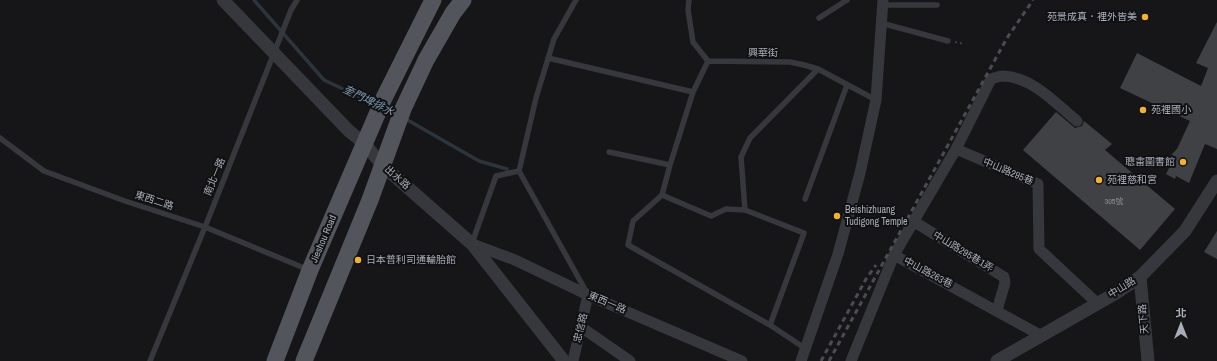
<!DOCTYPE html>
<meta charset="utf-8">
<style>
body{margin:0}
#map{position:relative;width:1217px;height:361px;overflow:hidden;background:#161618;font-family:"Archivo Narrow","Noto Sans TC",sans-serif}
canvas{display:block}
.north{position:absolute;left:1161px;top:305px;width:40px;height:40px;-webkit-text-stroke:3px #111113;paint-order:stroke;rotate:0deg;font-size:11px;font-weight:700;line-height:16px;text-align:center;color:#a8adb8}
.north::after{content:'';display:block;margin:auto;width:14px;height:18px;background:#a8adb8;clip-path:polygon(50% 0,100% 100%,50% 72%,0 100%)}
</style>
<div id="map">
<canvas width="1217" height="361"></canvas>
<div class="north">北</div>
</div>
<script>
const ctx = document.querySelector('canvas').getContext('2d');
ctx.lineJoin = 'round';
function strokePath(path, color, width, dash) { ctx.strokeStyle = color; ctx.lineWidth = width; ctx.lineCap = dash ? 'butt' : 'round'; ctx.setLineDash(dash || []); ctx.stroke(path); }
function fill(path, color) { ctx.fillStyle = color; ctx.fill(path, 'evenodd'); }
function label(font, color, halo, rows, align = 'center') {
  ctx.font = font + ' "Archivo Narrow","Noto Sans TC",sans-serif'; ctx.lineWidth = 4; ctx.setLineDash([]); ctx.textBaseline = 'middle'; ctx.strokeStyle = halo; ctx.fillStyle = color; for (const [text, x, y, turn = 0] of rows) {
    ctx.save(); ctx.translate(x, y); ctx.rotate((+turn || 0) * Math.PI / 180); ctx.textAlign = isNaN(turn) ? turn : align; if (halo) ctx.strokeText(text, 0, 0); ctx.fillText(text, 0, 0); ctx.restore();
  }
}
const stream = new Path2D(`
 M254,0L324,80L377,105
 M384,109L397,115
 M404,118L479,161L507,169`);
const building = new Path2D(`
 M1217,22V149L1205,144L1189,183L1176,176L1175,179L1166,174L1169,168L1168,160L1170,156L1177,149L1190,121L1120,88L1137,53L1201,86L1208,68L1196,63Z
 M1056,112L1075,128L1082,126L1084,121L1112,144L1105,150L1175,209L1140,250L1023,150Z
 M1217,231V259L1204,252Z`);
const path = new Path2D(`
 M955,42L964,44`);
const service = new Path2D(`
 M689,0L688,10L693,42L708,61L790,62L804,65L818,69L876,100
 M882,5H937
 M819,18L847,0
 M881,23L948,41
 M548,58L693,92
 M708,61L693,92L670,165L662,195L633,221L628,245L770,325L806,349
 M0,138L44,171L125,201L205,227L309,270
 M609,152L670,165
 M519,171L536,98L554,39L576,0
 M662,195L711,216L726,209L745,210L804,233L770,325
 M805,199L847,85
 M745,210L741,157L750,138L818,69
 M472,243L496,176L519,171L587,293
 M150,361L205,227L291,10L297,0`);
const minor = new Path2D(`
 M956,149L1038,184L1039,249L1097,303
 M913,221L1004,277L1005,283L997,310
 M472,244L515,260L588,295L742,361
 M894,255L956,149L991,79C995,78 999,76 1003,76C1033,77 1056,104 1077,121
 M581,327L630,361
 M573,361L588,295
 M801,361L838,254L860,173L876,100L883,0
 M851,361L894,255L1042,336`);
const tertiary = new Path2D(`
 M223,0L349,131L365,144L382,165L472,244L564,361
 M1140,277L1148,361
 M997,361L1116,293L1140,277L1185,231L1217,181`);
const primary = new Path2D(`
 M275,361L310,270L384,98L433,0
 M304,361L370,200L403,109L426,60L453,13L463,0`);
const rail = new Path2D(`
 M821,361L866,279L876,265
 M829,361L1007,38L1033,0`);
const markers = [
 [1145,17,4,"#f2b134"],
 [1143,110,4,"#f2b134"],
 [1183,162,4,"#f2b134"],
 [1099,180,4,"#f2b134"],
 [837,216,4,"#f2b134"],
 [358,260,4,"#f2b134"]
];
const numberNames = [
 ["305號",1114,202]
];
const poiNames = [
 ["苑景成真．裡外皆美",1137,17,"right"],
 ["苑裡國小",1151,110],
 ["聰畬圖書館",1175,162,"right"],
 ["苑裡慈和宮",1107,180],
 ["Beishizhuang",845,210],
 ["Tudigong Temple",845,222],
 ["日本普利司通輪胎館",366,260]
];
const streetNames = [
 ["興華街",763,53],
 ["中山路295巷",1008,172,23],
 ["南北一路",215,177,-68],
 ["出水路",397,178,42],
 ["東西二路",154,201,18],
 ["Jieshou Road",324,239,-67],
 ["中山路295巷1弄",963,252,31],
 ["中山路263巷",928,273,28],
 ["中山路",1122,288,-32],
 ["東西一路",607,303,23],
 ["天下路",1144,319,-95],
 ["忠信路",581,328,-76]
];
const waterNames = [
 ["奎門埤排水",368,101,26]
];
strokePath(stream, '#2c353c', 3.5);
fill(building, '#404145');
strokePath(path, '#3d3f44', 2, [2, 3]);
strokePath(service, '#37383d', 5.5);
strokePath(minor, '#37383d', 11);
strokePath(tertiary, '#37383d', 13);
strokePath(primary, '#53555c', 17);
strokePath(rail, '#4a4c52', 3, [5, 4]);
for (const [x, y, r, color] of markers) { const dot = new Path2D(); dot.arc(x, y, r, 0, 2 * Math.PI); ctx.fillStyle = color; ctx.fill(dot); strokePath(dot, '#111113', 1.5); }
label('8px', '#8e929b', null, numberNames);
label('10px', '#a8adb8', '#111113', poiNames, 'left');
label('10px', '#a8adb8', '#111113', streetNames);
label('italic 11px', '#7f9bb3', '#111113', waterNames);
</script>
